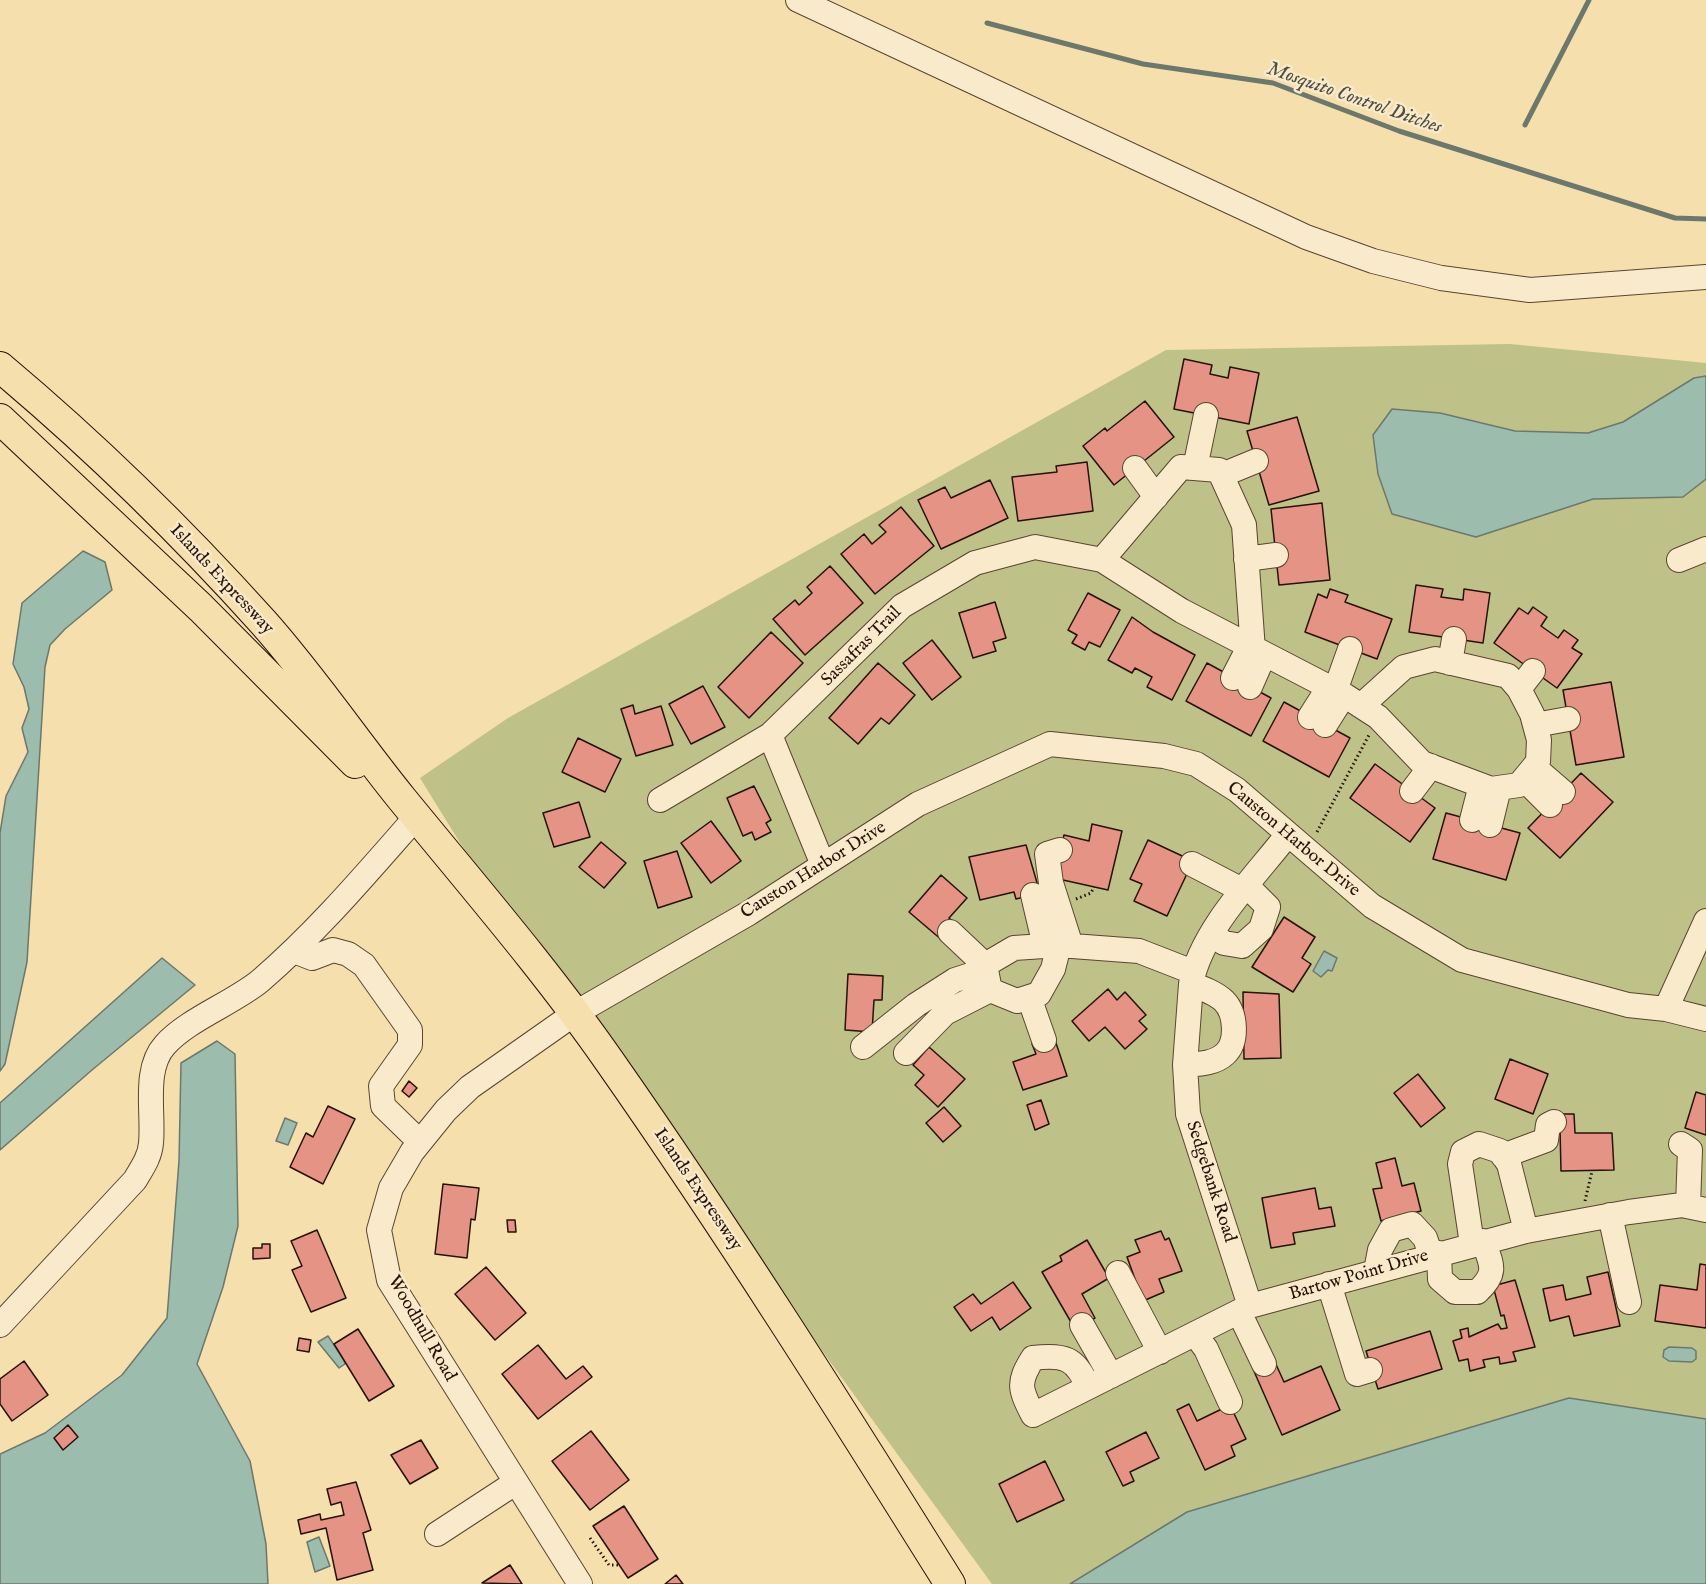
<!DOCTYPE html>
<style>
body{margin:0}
canvas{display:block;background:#f4dfad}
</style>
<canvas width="1706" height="1584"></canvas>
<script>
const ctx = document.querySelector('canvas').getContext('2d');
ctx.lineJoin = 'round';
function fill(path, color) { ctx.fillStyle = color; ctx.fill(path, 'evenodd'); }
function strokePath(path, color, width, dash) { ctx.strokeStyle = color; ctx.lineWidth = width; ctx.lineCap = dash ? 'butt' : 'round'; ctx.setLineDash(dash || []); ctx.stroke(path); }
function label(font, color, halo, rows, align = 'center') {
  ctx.font = font + ' "IM FELL English",serif'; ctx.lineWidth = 5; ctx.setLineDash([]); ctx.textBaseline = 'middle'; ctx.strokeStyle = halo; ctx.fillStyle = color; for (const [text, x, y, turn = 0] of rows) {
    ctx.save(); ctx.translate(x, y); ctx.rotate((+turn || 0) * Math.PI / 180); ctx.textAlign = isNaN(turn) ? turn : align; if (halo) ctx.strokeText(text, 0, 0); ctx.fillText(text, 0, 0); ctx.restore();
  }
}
const green = new Path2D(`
 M1510,344L1706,363V1419L1569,1398L1187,1512L1070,1584H992L504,914L420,778L508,718L1166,350Z`);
const water = new Path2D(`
 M1706,376V479L1683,497L1593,499L1476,537L1392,514L1378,474L1373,435L1392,409L1440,413L1515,431L1588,433L1623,422L1694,378Z
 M83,551L105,562L112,590L65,629L50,645L45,667L27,962L5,1064L0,1071V833L6,796L28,752L22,728L29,709L24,687L13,664L22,603Z
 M1324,951L1337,958L1332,971L1328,970L1321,977L1313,971Z
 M162,958L195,985L92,1070L0,1150V1103Z
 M217,1041L235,1054L238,1226L223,1287L197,1364L250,1461L266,1544L268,1584H0V1454L45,1433L122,1375L167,1318L179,1161L181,1063Z
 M285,1118L297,1123L288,1145L276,1141Z
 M328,1336L344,1360L345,1364L339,1368L318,1342Z
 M1669,1347L1692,1348L1696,1351V1359L1692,1362L1669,1361L1663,1357L1664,1350Z
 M1569,1398L1706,1419V1584H1070L1187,1512Z
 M319,1537L330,1566L315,1572L307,1542Z`);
const stream = new Path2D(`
 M987,23L1143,64L1273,83L1399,131L1675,218L1706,219
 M1525,125L1589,0`);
const building = new Path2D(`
 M1184,359L1212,365L1210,374L1228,378L1230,367L1259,373L1249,424L1174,409Z
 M1145,401L1174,437L1114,485L1083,446L1105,428L1107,431Z
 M1297,417L1319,491L1269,505L1247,431Z
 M1087,462L1093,511L1018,521L1012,477L1057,472L1056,466Z
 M990,480L1008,518L941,549L918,500L945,487L951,498Z
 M1322,503L1330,580L1279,585L1271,509Z
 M901,507L934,546L875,594L841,554L864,534L872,544L886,532L879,525Z
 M830,566L863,603L805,655L773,619L795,600L799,605L812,593L807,587Z
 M1416,585L1443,589L1441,597L1463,600L1464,589L1490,593L1483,643L1409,632Z
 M1330,589L1348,595L1345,602L1392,619L1377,659L1305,632L1318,594L1327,598Z
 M1088,593L1120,610L1100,647L1089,642L1085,650L1072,643L1077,635L1068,630Z
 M995,602L1006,638L993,642L996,651L973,658L959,613Z
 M1533,607L1547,617L1541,626L1558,638L1564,630L1578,640L1572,648L1582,654L1557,688L1494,643L1519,608L1528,614Z
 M1132,617L1153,632L1195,655L1172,700L1147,687L1152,677L1135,668L1132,673L1108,660Z
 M771,632L803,663L749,718L718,687Z
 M932,640L961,677L932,700L903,663Z
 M878,663L915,695L889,724L881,718L858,744L829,718Z
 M1207,663L1271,698L1251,736L1186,701Z
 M1611,682L1624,757L1576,765L1563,690Z
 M703,686L725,727L691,744L669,704Z
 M1284,702L1350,738L1329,777L1263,741Z
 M633,705L635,714L661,706L673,745L636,756L621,709Z
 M578,738L621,759L605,792L562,772Z
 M1375,764L1435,808L1410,842L1350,798Z
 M1581,773L1613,802L1560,858L1528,828Z
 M754,786L771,820L766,823L771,832L755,840L752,832L743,836L727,798Z
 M579,802L590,837L554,847L543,813Z
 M1446,813L1520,833L1506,880L1433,859Z
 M711,821L741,861L711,883L681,843Z
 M1092,824L1122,831L1108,890L1054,878L1064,835L1089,841Z
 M1148,840L1193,861L1167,916L1134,901L1142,884L1130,879Z
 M601,842L626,863L604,888L579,867Z
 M1026,845L1040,893L1016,899L1014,892L980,900L969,857Z
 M677,851L692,897L658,908L644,861Z
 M941,875L967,898L949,918L956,925L943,941L909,912Z
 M1284,917L1315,937L1302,958L1311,964L1293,992L1252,967Z
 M848,974L883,976L882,1000H874L872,1032L845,1030Z
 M1108,989L1117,1000L1125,992L1146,1015L1139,1021L1147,1029L1125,1049L1105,1027L1089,1041L1072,1021Z
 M1243,992L1279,994L1281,1058L1244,1059Z
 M1054,1037L1067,1076L1023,1090L1013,1062L1036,1054L1032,1044Z
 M929,1047L965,1079L938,1107L915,1085L924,1075L913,1065Z
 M1510,1059L1548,1074L1533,1114L1495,1099Z
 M1418,1074L1445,1108L1421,1127L1394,1093Z
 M409,1081L417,1088L409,1097L402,1091Z
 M1696,1092L1706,1095V1135L1685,1128Z
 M1041,1100L1049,1124L1035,1130L1027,1105Z
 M328,1106L355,1119L323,1184L290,1167L306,1133L313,1137Z
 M944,1107L961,1126L943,1142L926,1123Z
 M1556,1114H1574L1575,1133H1612L1614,1170L1561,1171L1560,1129Z
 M1395,1158L1402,1186L1414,1183L1421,1211L1381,1221L1373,1189L1382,1188L1376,1163Z
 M443,1184L479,1188L475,1220L471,1219L467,1258L435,1254Z
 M1315,1188L1319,1209L1331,1207L1335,1226L1293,1233L1295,1244L1271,1248L1262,1198Z
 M507,1220H515L516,1232H508Z
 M317,1230L346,1298L311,1312L292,1270L302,1266L291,1241Z
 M1161,1231L1165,1240L1169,1238L1182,1271L1159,1279L1164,1292L1143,1301L1127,1257L1140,1252L1135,1240Z
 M1087,1240L1109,1278L1082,1294L1095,1318L1075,1329L1042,1272L1062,1261L1060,1256Z
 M262,1244H270V1258L253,1259V1248H262Z
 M1700,1264L1706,1265V1328L1655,1321L1660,1285L1697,1290Z
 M486,1267L526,1313L495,1340L455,1294Z
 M1608,1272L1620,1326L1574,1336L1569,1316L1550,1321L1543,1289L1563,1285L1566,1300L1591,1294L1587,1277Z
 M1515,1280L1535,1347L1513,1352L1516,1361L1500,1364L1499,1357L1483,1360L1485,1367L1470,1371L1468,1359L1459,1361L1453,1341L1462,1338L1460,1330L1468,1328L1469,1337L1498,1324L1501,1329L1507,1328L1504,1315L1501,1316L1493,1286Z
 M1013,1282L1031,1308L1000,1330L992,1317L971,1331L954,1307L973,1294L981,1304Z
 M358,1329L394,1386L369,1401L334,1344Z
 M1430,1331L1442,1369L1378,1389L1366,1351Z
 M299,1338L311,1340L309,1352L297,1350Z
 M538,1345L566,1379L583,1366L592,1377L538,1419L502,1374Z
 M1274,1360L1284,1382L1321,1366L1340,1410L1282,1435L1253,1369Z
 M24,1361L48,1395L12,1421L0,1404V1379Z
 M1189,1404L1197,1421L1230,1405L1246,1439L1231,1446L1235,1456L1205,1470L1177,1410Z
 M68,1425L78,1437L63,1450L54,1438Z
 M591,1431L629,1480L590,1510L552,1461Z
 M1146,1432L1159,1458L1130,1472L1134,1481L1123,1486L1106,1452Z
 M421,1440L438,1468L410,1484L391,1455Z
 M1045,1461L1064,1500L1017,1522L999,1484Z
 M356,1482L371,1530L363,1533L373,1570L337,1580L326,1528L301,1534L298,1520L320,1514L321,1520L344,1515L341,1502L331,1505L327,1489Z
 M624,1506L658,1559L628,1578L593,1526Z
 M510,1565L522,1584L482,1583Z
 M676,1575L683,1584H665Z`);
const path = new Path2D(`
 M1317,832L1369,735
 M1076,899L1091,893L1094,887
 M1585,1201L1592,1171
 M590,1538L609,1565H619`);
const minor = new Path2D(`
 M798,0L1306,237L1373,261L1441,278L1530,290L1706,277
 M1135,468L1156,497
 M1195,468L1206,415
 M1222,475L1256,461
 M1246,559L1276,555
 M1102,560L1181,467L1219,470L1244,525L1253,650
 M1679,560L1706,549
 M1450,663L1454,639
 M1233,678L1249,647
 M1250,687L1264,655
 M1519,689L1533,671
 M1335,691L1350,649
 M1310,717L1329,687
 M1325,725L1344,695
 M1535,725L1568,719
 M770,735L823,865
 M1534,767L1563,792
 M1524,779L1550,805
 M1412,791L1431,766
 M660,800L770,735L902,606L975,563L1035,547L1102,560L1182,611L1344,695L1378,717L1422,763L1491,789L1519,785L1538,762L1539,740L1532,714L1519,689L1508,676L1435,659L1404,667L1361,706
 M1472,820L1481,785
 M1490,825L1499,788
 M1060,850L1047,854L1051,883L1071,946
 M1192,864L1242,890
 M1033,895L1045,946
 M950,932L985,965
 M1213,935L1224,943L1242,946L1261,929L1268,907L1246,885
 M1059,945L1053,969L1039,994L1017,1001L990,990L985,965L1014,948L1059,945L1139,951L1193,972
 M294,951L312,958L333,950L348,954L364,965L410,1030V1045L381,1086L383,1106L420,1142
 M1029,997L1044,1040
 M1666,1009L1706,921
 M863,1047L916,1005L955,980L986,970
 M906,1053L945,1013L990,990
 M1185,1065C1198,1064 1214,1064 1225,1054C1238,1042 1236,1013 1224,1001C1216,993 1202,988 1191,984
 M1681,1144L1690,1150L1688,1206
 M1503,1156L1546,1140L1548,1125L1554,1122
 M1610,1215L1629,1302
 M1472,1244L1460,1164L1463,1152L1479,1144L1500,1151L1509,1164L1526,1231
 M1439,1253L1440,1279L1455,1292H1477C1498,1273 1492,1265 1483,1241
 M1376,1271L1380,1250L1391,1230L1412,1224L1425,1238L1431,1255
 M1118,1273L1160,1352
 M1329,1284L1357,1374L1370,1370
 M1250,1306L1188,1114L1185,1065L1191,984C1201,930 1255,877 1288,834
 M1239,1312L1264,1364
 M0,1325L135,1180C142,1168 150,1157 151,1143C154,1113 143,1069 165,1045C187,1020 233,1003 260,981C318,931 366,874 417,816
 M1082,1325L1111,1376
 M1195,1334L1206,1349L1230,1402
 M1088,1387C1076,1358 1064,1354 1033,1358C1017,1383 1020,1389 1033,1415L1250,1306L1526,1231L1629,1212L1682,1205L1706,1210
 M437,1534L515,1483
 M580,1584L389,1280L379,1230L391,1188L412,1152L446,1110L470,1087L574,1014L749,913L918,804L1050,744L1164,756L1196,764L1237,790L1372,906L1462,960L1628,1005L1666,1009L1706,1019`);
const major = new Path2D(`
 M0,367C93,445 182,532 263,622C313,678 355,741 402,799C473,886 546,970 610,1062C729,1232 840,1408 950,1584
 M0,419L201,608L355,763`);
const streetNames = [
 ["Islands Expressway",221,580,47],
 ["Sassafras Trail",862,647,-45],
 ["Causton Harbor Drive",1293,840,40],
 ["Causton Harbor Drive",814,871,-32],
 ["Sedgebank Road",1210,1182,72],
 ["Islands Expressway",697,1190,56],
 ["Bartow Point Drive",1359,1276,-16],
 ["Woodhull Road",421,1329,60]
];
const waterNames = [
 ["Mosquito Control Ditches",1354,99,19]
];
fill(green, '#bec188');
fill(water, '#9cbcae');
strokePath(water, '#6d786c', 1.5);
strokePath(stream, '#6d786c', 5);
fill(building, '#e59384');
strokePath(building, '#271208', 1.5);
strokePath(minor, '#5a4531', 26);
strokePath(major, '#271208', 32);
strokePath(path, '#271208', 3, [1.5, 3]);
strokePath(minor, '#f8eaca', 24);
strokePath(major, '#f4dfad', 30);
label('18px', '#271208', '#f8eaca', streetNames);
label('italic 20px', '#504e42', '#f8eaca', waterNames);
</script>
